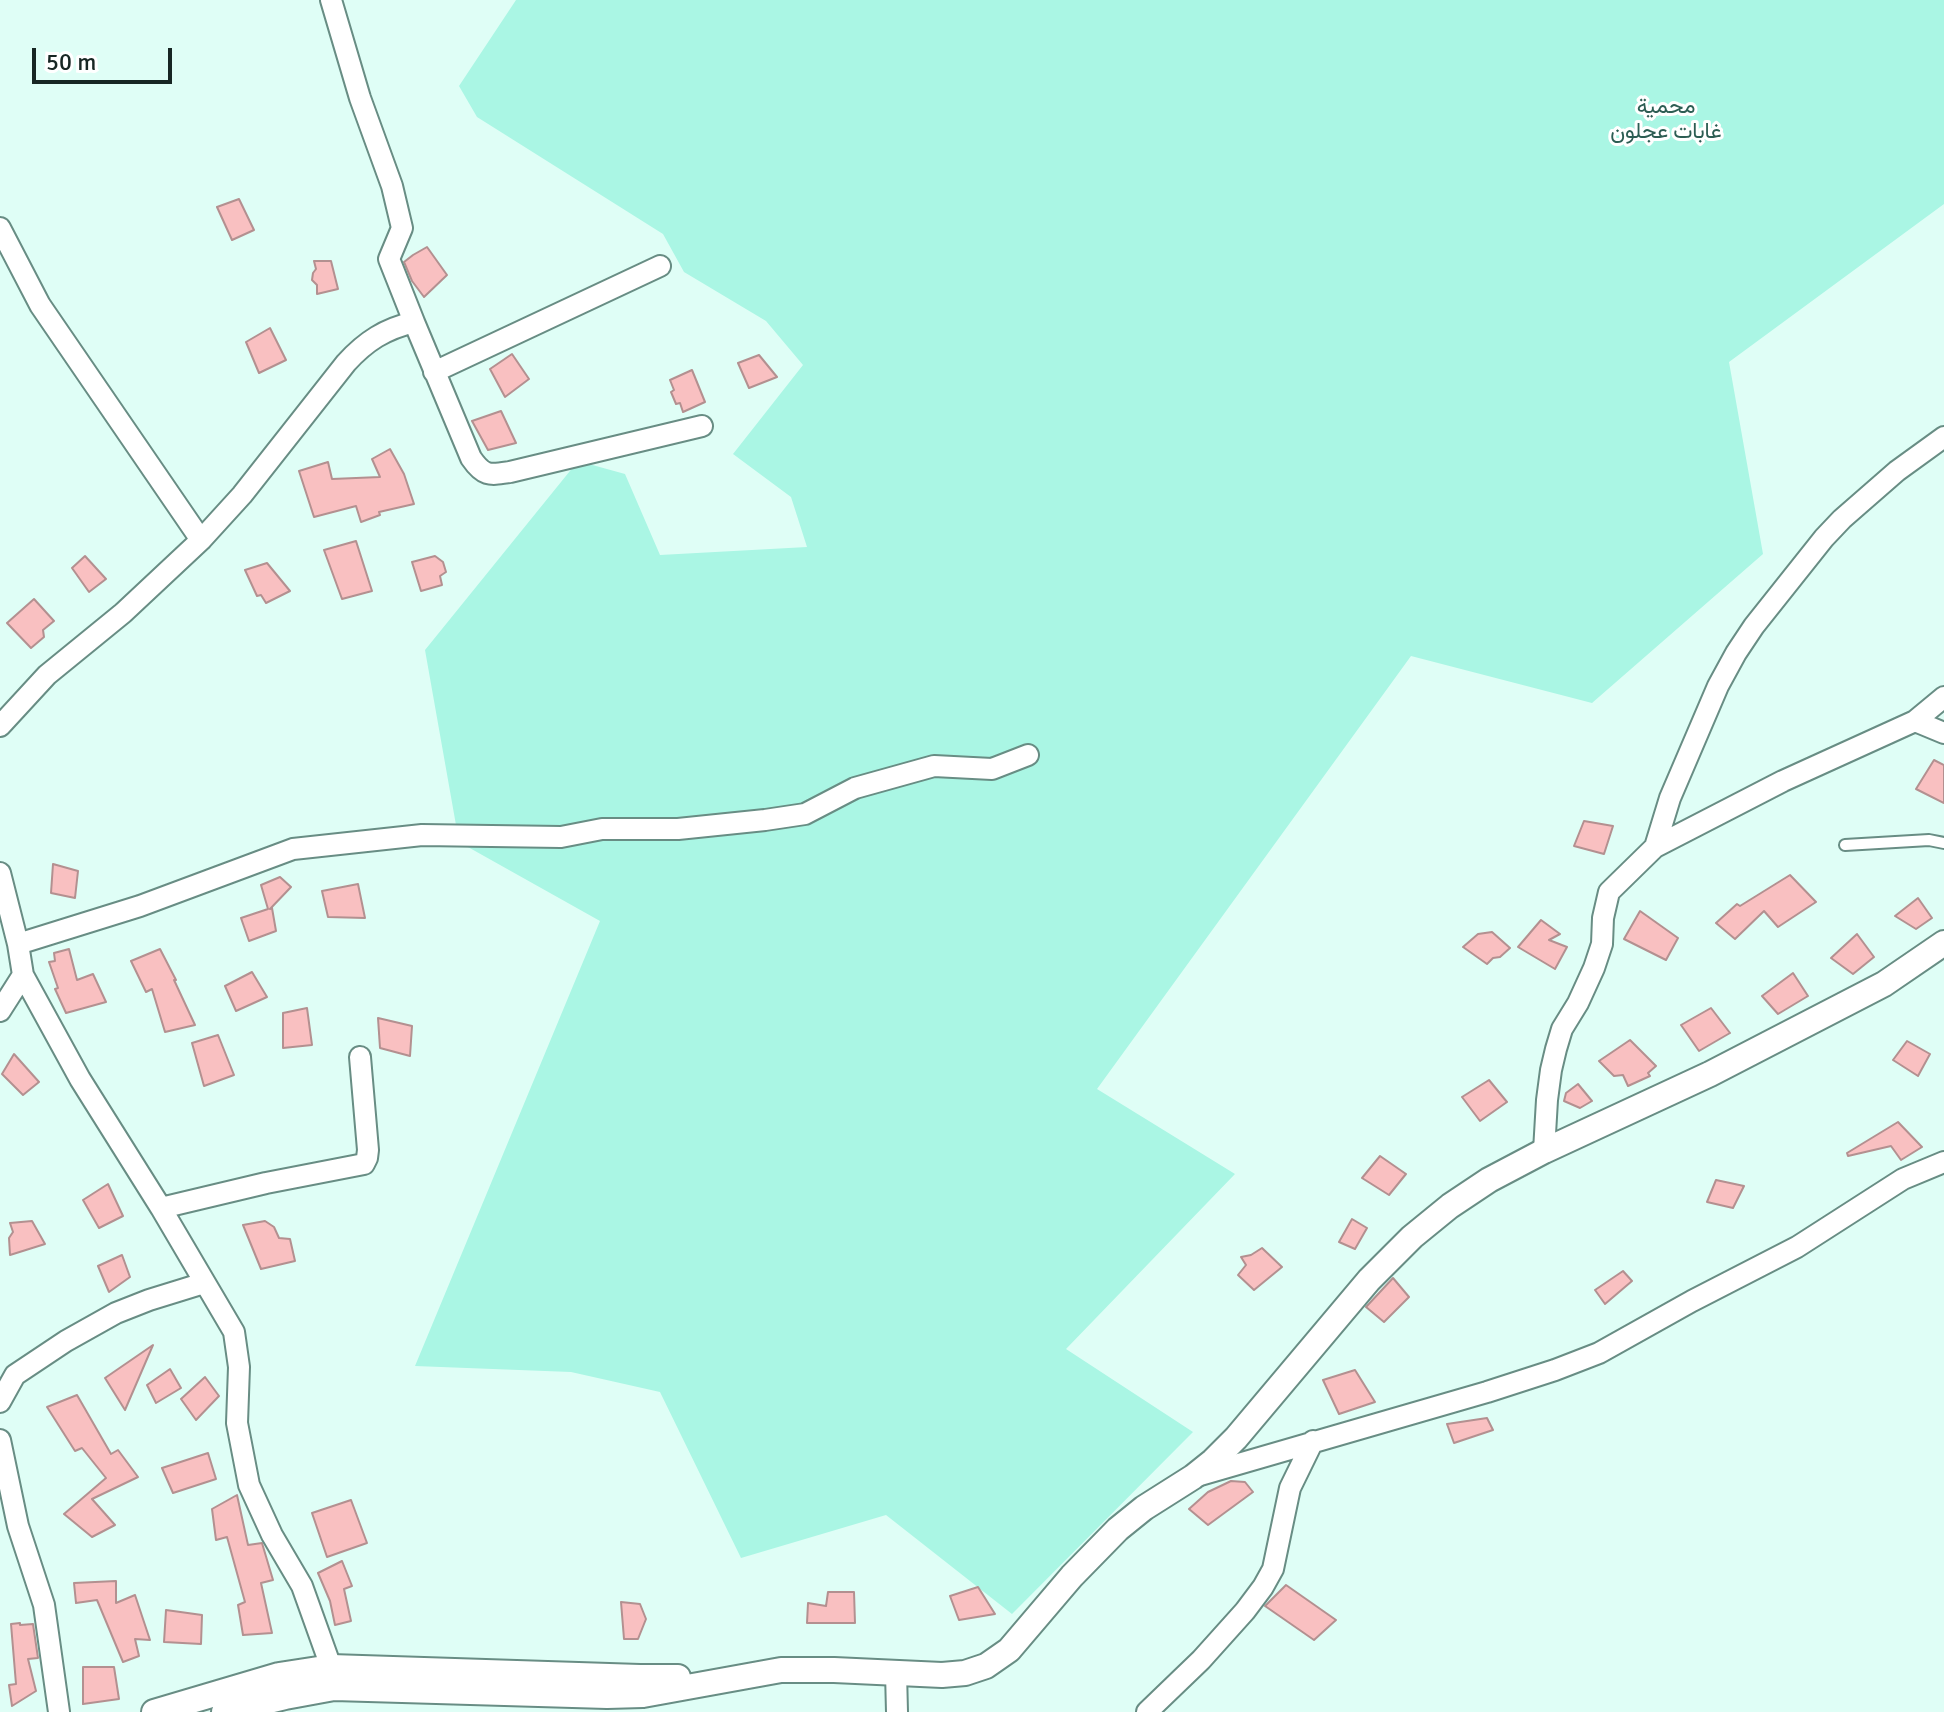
<!DOCTYPE html>
<meta charset="utf-8">
<style>
body{margin:0}
#map{position:relative;width:1944px;height:1712px;overflow:hidden;background:#dffef6;font-family:Signika,sans-serif}
canvas{display:block}
.scale{position:absolute;left:32px;top:48px;width:140px;height:36px;box-sizing:border-box;border:4px solid #172623;border-top:0;padding-left:10px;font-size:24px;line-height:28px;white-space:nowrap;color:#172623;-webkit-text-stroke:6px #fff;paint-order:stroke}
</style>
<div id="map">
<canvas width="1944" height="1712"></canvas>
<div class="scale">50 m</div>
</div>
<script>
const ctx = document.querySelector('canvas').getContext('2d');
ctx.lineJoin = 'round';
function fill(path, color) { ctx.fillStyle = color; ctx.fill(path, 'evenodd'); }
function strokePath(path, color, width, dash) { ctx.strokeStyle = color; ctx.lineWidth = width; ctx.lineCap = dash ? 'butt' : 'round'; ctx.setLineDash(dash || []); ctx.stroke(path); }
function label(font, color, halo, rows, align = 'center') {
  ctx.font = font + ' Signika,Vazirmatn,sans-serif'; ctx.lineWidth = 6; ctx.setLineDash([]); ctx.textBaseline = 'middle'; ctx.strokeStyle = halo; ctx.fillStyle = color; for (const [text, x, y, turn = 0] of rows) {
    ctx.save(); ctx.translate(x, y); ctx.rotate((+turn || 0) * Math.PI / 180); ctx.textAlign = isNaN(turn) ? turn : align; if (halo) ctx.strokeText(text, 0, 0); ctx.fillText(text, 0, 0); ctx.restore();
  }
}
const green = new Path2D(`
 M516,0H1944V204L1729,362L1763,554L1592,703L1411,656L1097,1089L1235,1174L1066,1349L1193,1432L1012,1614L886,1515L741,1558L660,1392L571,1372L415,1366L600,921L459,842L425,650L578,461L625,474L660,555L807,547L791,497L733,454L803,365L766,321L684,272L663,234L477,117L459,86Z`);
const building = new Path2D(`
 M239,199L254,230L232,240L217,207Z
 M427,247L447,275L424,297L412,281L404,262L413,255Z
 M314,261H331L338,289L317,294V285L312,280L313,273L316,269Z
 M270,328L286,360L259,373L246,342Z
 M512,354L529,379L505,397L490,369Z
 M759,355L777,377L749,388L738,363Z
 M692,370L705,402L683,412L680,403L676,404L671,392L674,390L670,380Z
 M501,411L516,443L488,450L472,421Z
 M390,449L404,474L414,504L379,512L380,515L361,522L356,506L314,517L299,471L328,462L332,479L380,477L372,459Z
 M356,541L372,591L342,599L324,550Z
 M85,556L106,579L89,592L72,568Z
 M435,556L443,562L446,572L440,576L442,585L421,591L412,562Z
 M267,563L290,591L266,603L261,595L257,596L245,570Z
 M34,599L54,621L43,630L44,637L31,648L7,623Z
 M1934,760L1944,765V803L1916,789Z
 M1584,821L1613,826L1604,854L1574,846Z
 M53,864L78,871L75,898L51,893Z
 M1790,875L1816,902L1778,927L1764,911L1735,939L1716,923L1737,904L1740,906Z
 M280,877L291,887L270,909L272,908L276,931L249,941L241,918L268,909L261,885Z
 M358,884L365,918L328,917L322,891Z
 M1918,898L1932,918L1916,929L1895,916Z
 M1640,911L1678,938L1666,960L1624,939Z
 M1541,920L1560,934L1549,940L1567,947L1555,969L1518,947Z
 M1492,932L1510,948L1500,957L1493,958L1487,964L1463,947L1478,934Z
 M1857,934L1874,957L1853,974L1831,958Z
 M69,949L77,980L93,974L106,1002L66,1013L55,989L58,988L49,962L55,961L54,953Z
 M160,949L176,980H174L195,1025L165,1032L152,989L146,992L131,961Z
 M252,972L267,997L236,1011L225,986Z
 M1793,973L1808,996L1778,1014L1762,996Z
 M307,1008L312,1045L283,1048V1013Z
 M1711,1008L1730,1033L1699,1051L1681,1025Z
 M378,1018L412,1026L410,1056L380,1048Z
 M218,1035L234,1075L204,1086L192,1043Z
 M1630,1040L1656,1066L1648,1073L1650,1076L1628,1086L1623,1075L1614,1076L1599,1061Z
 M1907,1041L1930,1054L1918,1076L1893,1060Z
 M14,1054L39,1082L23,1095L2,1074Z
 M1489,1080L1507,1102L1480,1121L1462,1097Z
 M1578,1084L1592,1101L1580,1108L1564,1101L1566,1093Z
 M1898,1122L1922,1147L1901,1160L1891,1146L1848,1156L1847,1153Z
 M1380,1156L1406,1174L1389,1195L1362,1178Z
 M1716,1180L1744,1186L1733,1208L1707,1202Z
 M108,1184L123,1216L99,1228L83,1200Z
 M1352,1219L1367,1228L1355,1249L1339,1242Z
 M32,1221L45,1244L10,1255L9,1238L13,1232L10,1223Z
 M265,1221L274,1227L279,1238L290,1239L295,1261L261,1269L243,1225Z
 M1262,1248L1282,1267L1254,1290L1238,1275L1246,1265L1241,1257L1251,1255Z
 M122,1255L130,1277L109,1292L98,1266Z
 M1623,1271L1632,1281L1605,1304L1595,1290Z
 M1393,1278L1409,1297L1384,1322L1366,1307Z
 M153,1345L125,1410L105,1378Z
 M170,1369L181,1388L156,1403L147,1385Z
 M1355,1370L1375,1402L1339,1414L1323,1380Z
 M205,1377L219,1396L196,1420L181,1399Z
 M77,1395L111,1454L118,1450L138,1477L92,1499L115,1525L92,1537L64,1514L106,1478L82,1448L75,1451L47,1407Z
 M1487,1418L1493,1430L1454,1443L1447,1424Z
 M208,1453L216,1479L173,1493L162,1468Z
 M1231,1481L1245,1482L1253,1492L1208,1525L1189,1509L1208,1492Z
 M237,1495L248,1545L262,1543L273,1580L261,1583L272,1633L243,1635L238,1605L245,1602L227,1537L216,1540L212,1509Z
 M351,1500L367,1543L327,1557L312,1513Z
 M342,1561L352,1586L344,1589L351,1621L335,1625L330,1601L318,1573Z
 M116,1581V1603L135,1595L150,1640L135,1639L139,1656L123,1662L97,1600L76,1603L74,1583Z
 M1286,1585L1336,1620L1314,1640L1265,1606Z
 M978,1587L995,1614L959,1620L950,1596Z
 M828,1592H854L855,1623H807L808,1603L826,1606Z
 M621,1602L640,1604L646,1619L638,1639H624Z
 M166,1610L202,1615L201,1644L164,1642Z
 M20,1623V1625L33,1624L38,1658L28,1659L36,1691L12,1706L9,1685L16,1684L11,1624Z
 M83,1667H114L119,1699L83,1704Z`);
const service = new Path2D(`
 M1845,845L1929,840L1944,843`);
const minor = new Path2D(`
 M331,0L360,98L392,186L402,228L389,259L414,322
 M0,228L40,305L201,540
 M434,372L660,266
 M1915,721L1944,733
 M0,726L47,675L123,613L201,540L242,495L346,363C366,341 385,329 414,322L471,458C484,477 490,475 510,472L702,426
 M1655,847L1670,798L1718,686L1736,653L1754,626L1824,538L1842,519L1897,471L1944,437
 M0,873L18,944L23,975L80,1079L161,1208L234,1332L239,1367L237,1423L249,1485L272,1535L302,1586L331,1667L332,1680
 M18,944L140,906L293,849L422,835L561,837L602,829H678L765,820L805,814L855,788L934,766L992,769L1028,755
 M0,1011L23,975
 M1544,1151L1547,1100L1551,1070L1556,1049L1562,1029L1578,1003L1594,968L1602,944L1603,918L1609,892L1655,847L1783,781L1915,721L1944,697
 M161,1208L266,1183L364,1164L367,1158L368,1150L360,1057
 M0,1402L15,1375L66,1341L116,1313L149,1300L204,1283
 M0,1440L18,1526L44,1605L59,1712
 M1197,1476L1487,1392L1555,1370L1599,1353L1692,1301L1797,1247L1903,1179L1944,1162
 M896,1672L897,1712
 M1147,1712L1201,1660L1245,1611L1263,1587L1273,1569L1290,1488L1313,1441`);
const tertiary = new Path2D(`
 M154,1712L279,1675L331,1667L640,1677H678
 M224,1712L285,1697L334,1688L607,1696L643,1695L781,1670H834L942,1675L965,1673L986,1666L1009,1650L1072,1576L1118,1529L1144,1508L1193,1477L1213,1461L1236,1438L1369,1280L1412,1237L1450,1206L1489,1180L1544,1151L1710,1074L1884,984L1944,943`);
const parkNames = [
 ["محمية",1666,107],
 ["غابات عجلون",1666,132]
];
fill(green, '#aaf6e4');
fill(building, '#f9c0c1');
strokePath(building, '#b39090', 2);
strokePath(service, '#688d84', 14);
strokePath(minor, '#688d84', 24);
strokePath(tertiary, '#688d84', 28);
strokePath(service, '#fff', 10);
strokePath(minor, '#fff', 20);
strokePath(tertiary, '#fff', 24);
label('22px', '#2c5d53', '#fff', parkNames);
</script>
